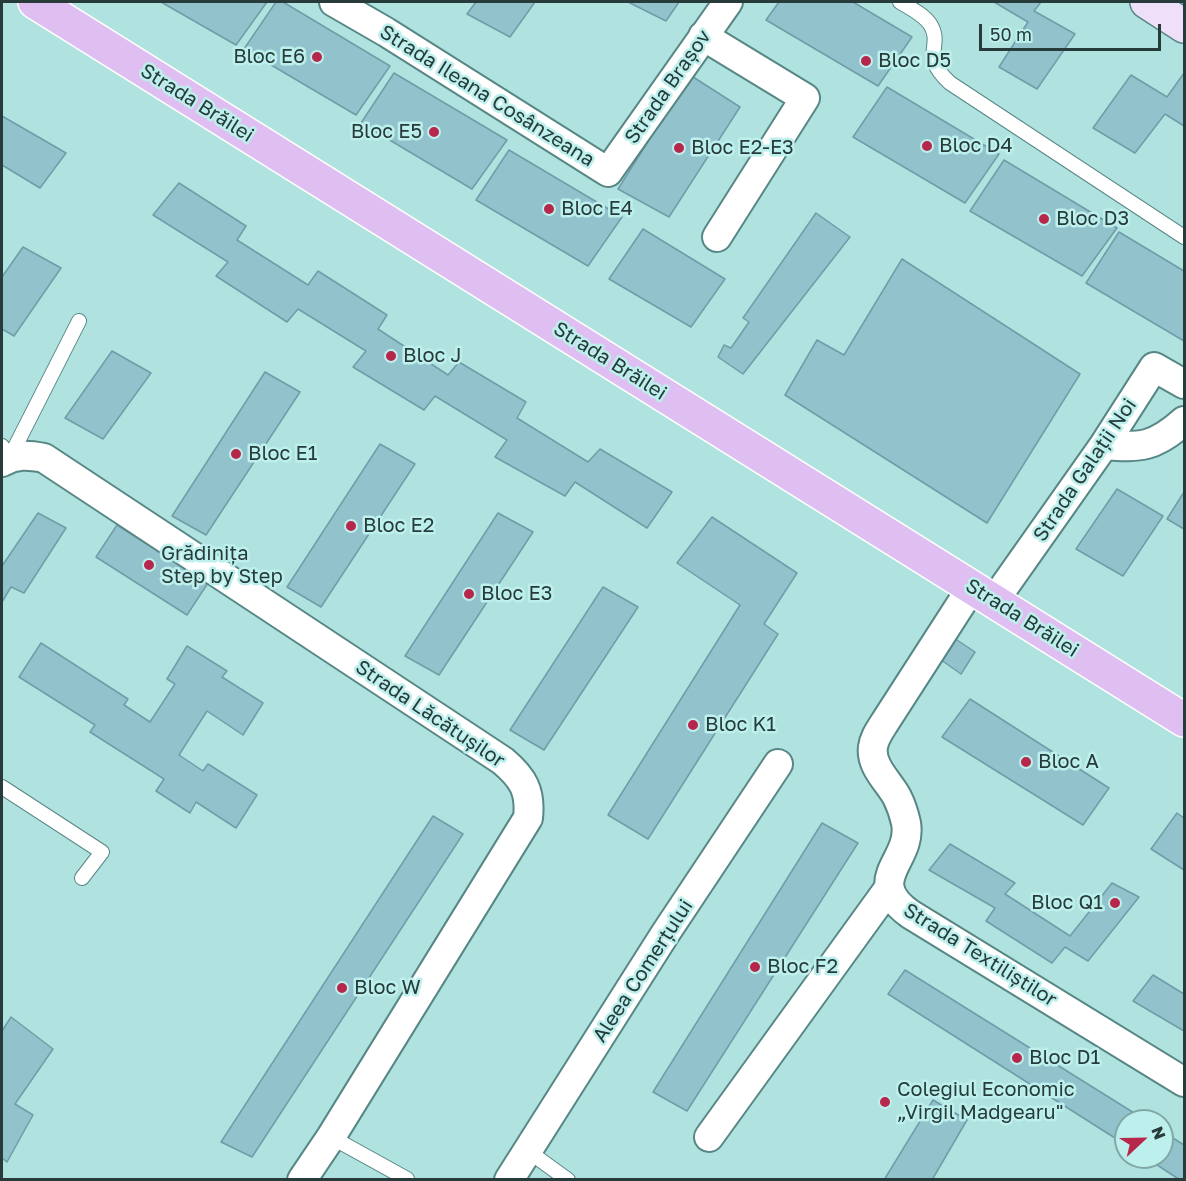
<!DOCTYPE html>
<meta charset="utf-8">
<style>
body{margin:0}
#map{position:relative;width:1186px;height:1181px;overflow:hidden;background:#b0e2e0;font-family:"Golos Text",sans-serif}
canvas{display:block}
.frame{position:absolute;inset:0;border:3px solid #263b3a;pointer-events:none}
.north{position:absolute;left:1114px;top:1109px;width:60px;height:60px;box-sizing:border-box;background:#bdf0ed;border:2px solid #81a8a5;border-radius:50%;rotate:68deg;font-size:16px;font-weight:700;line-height:24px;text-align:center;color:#263b3a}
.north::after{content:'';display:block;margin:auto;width:21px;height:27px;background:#b7264b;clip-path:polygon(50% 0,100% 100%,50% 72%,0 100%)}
.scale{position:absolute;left:979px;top:24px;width:182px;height:27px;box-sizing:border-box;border:3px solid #263b3a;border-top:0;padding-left:8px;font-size:18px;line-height:21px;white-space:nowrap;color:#263b3a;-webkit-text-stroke:4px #bdf0ed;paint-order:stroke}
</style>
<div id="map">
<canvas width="1186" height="1181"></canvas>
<div class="frame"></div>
<div class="north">N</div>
<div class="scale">50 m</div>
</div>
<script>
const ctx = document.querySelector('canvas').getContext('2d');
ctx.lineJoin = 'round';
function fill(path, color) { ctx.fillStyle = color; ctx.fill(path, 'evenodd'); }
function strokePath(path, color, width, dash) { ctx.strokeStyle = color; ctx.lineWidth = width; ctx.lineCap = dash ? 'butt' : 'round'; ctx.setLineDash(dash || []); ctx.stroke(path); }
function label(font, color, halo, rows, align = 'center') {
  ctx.font = font + ' "Golos Text",sans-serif'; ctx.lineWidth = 5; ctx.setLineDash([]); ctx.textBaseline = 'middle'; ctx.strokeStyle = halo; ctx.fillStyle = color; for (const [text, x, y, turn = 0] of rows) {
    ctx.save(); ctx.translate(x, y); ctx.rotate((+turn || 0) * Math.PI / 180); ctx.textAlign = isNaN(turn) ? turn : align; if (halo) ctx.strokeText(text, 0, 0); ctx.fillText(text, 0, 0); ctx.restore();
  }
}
const building = new Path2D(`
 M161,2H267L236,45Z
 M276,2H283L390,66L356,115L244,49Z
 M476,2H535L510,37L467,14Z
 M628,2H679L666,21Z
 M779,2H853L912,37L878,86L766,20Z
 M994,2H1041L1034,11L1075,34L1037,89L999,67L1028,22Z
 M394,73L507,140L472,189L361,123Z
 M1184,73V126L1165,114L1135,153L1093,128L1131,75L1167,97Z
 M690,75L740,107L669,217L618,189Z
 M887,87L999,154L965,203L853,137Z
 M2,116L66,153L40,188L2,165Z
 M509,150L622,217L588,266L476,200Z
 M1004,160L1117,228L1082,276L970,211Z
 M179,183L246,226L237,240L308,285L318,271L387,315L378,329L448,375L459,362L526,402L517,418L588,462L600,449L672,492L647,528L575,482L565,496L495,457L507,440L435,396L424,410L353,367L366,351L298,309L287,322L216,276L228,262L153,215Z
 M816,213L850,237L743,374L718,357L724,345L731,348L749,322L743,318Z
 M643,229L725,279L691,327L609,279Z
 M1119,232L1184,271V341L1086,283Z
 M23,247L61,268L14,336L2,329V277Z
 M902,259L1080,374L987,523L785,395L817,340L844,355Z
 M112,351L151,373L103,439L65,418Z
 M265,372L300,392L206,535L172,516Z
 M380,444L415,464L321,607L287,587Z
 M1117,489L1163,516L1123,576L1076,549Z
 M1184,492V529L1167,519Z
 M38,513L66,528L24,593L11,587L2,602V566Z
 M498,513L533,532L439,675L405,656Z
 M712,517L797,573L764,624L778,634L648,839L608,815L740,605L677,563Z
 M117,525L208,583L187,615L96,557Z
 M603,587L638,607L544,750L510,730Z
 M948,634L975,652L961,674L934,655Z
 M41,643L128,699L124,705L150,722L175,684L167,679L187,646L227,671L222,677L263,703L243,735L207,711L179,755L203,771L208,764L257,795L236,828L196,802L190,813L156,791L164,779L90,732L95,725L19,677Z
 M970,699L1109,788L1083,825L942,737Z
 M1177,813L1184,818V870L1151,849Z
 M433,816L463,834L252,1157L221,1142Z
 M822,823L858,843L687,1111L653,1092Z
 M950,844L1015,883L1005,894L1070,936L1112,883L1139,897L1088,961L1065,947L1052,963L986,921L995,908L929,870Z
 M905,970L1147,1121H1126V1145L888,994Z
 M1153,975L1184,994V1031L1133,1001Z
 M11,1017L53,1049L15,1104L33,1115L7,1162L2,1158V1031Z
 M933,1100L967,1120L932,1180H884Z
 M1162,1131L1184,1145V1180H1180L1145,1157H1162Z`);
const lane = new Path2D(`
 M900,2C910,8 923,14 930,24C944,46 919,55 950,83L1184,237
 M2,446L10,457L79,321
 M2,787L102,852L82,878
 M331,1137L407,1179
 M528,1151L568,1180`);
const street = new Path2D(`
 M334,2L386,32L608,172L728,2
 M703,36L805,98L717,237
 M1104,445C1141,448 1155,447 1184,421
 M2,462C16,454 28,455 44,458L503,761C523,778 531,791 528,818L331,1137L302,1180
 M972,587L885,722C880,730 874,738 873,747C870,766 889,782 897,797C901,805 904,814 906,823C913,861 862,879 910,914L1184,1082
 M994,601L1104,445L1154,367L1184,384
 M709,1137L889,888
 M509,1180L665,934L778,764`);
const secondary = new Path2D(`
 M1147,2L1184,26`);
const primary = new Path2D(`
 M35,2L1184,720`);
const markers = [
 [317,57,6,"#b7264b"],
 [866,61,6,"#b7264b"],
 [434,132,6,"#b7264b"],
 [927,146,6,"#b7264b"],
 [679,148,6,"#b7264b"],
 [549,209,6,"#b7264b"],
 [1044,219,6,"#b7264b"],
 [391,356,6,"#b7264b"],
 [236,454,6,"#b7264b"],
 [351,526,6,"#b7264b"],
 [149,565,6,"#b7264b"],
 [469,594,6,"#b7264b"],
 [693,725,6,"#b7264b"],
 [1026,762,6,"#b7264b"],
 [1115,903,6,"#b7264b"],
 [755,967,6,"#b7264b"],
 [342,988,6,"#b7264b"],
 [1017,1058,6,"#b7264b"],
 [885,1102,6,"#b7264b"]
];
const poiNames = [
 ["Bloc E6",305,57,"right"],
 ["Bloc D5",878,61],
 ["Bloc E5",422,132,"right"],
 ["Bloc D4",939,146],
 ["Bloc E2-E3",691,148],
 ["Bloc E4",561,209],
 ["Bloc D3",1056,219],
 ["Bloc J",403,356],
 ["Bloc E1",248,454],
 ["Bloc E2",363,526],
 ["Grădinița",161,554],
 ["Step by Step",161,577],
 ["Bloc E3",481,594],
 ["Bloc K1",705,725],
 ["Bloc A",1038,762],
 ["Bloc Q1",1103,903,"right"],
 ["Bloc F2",767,967],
 ["Bloc W",354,988],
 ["Bloc D1",1029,1058],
 ["Colegiul Economic",897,1090],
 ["„Virgil Madgearu\"",897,1113]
];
const streetNames = [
 ["Strada Brașov",668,87,-55],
 ["Strada Ileana Cosânzeana",487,96,32],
 ["Strada Brăilei",197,103,32],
 ["Strada Brăilei",610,361,32],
 ["Strada Galații Noi",1085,470,-56],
 ["Strada Brăilei",1022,618,32],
 ["Strada Lăcătușilor",430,714,34],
 ["Strada Textiliștilor",980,955,32],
 ["Aleea Comerțului",643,971,-57]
];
fill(building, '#92c2cc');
strokePath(building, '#6f9da7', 1.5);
strokePath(lane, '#578785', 16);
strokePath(street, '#578785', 32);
strokePath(secondary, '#578785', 36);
strokePath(primary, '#fff', 36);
strokePath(lane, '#fff', 14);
strokePath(street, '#fff', 28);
strokePath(secondary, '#efdff8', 33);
strokePath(primary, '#dfbff2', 33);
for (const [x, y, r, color] of markers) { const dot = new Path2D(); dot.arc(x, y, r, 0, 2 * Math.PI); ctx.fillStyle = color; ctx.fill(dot); strokePath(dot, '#bdf0ed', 2); }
label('20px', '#263b3a', '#bdf0ed', poiNames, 'left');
label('20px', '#263b3a', '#bdf0ed', streetNames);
</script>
